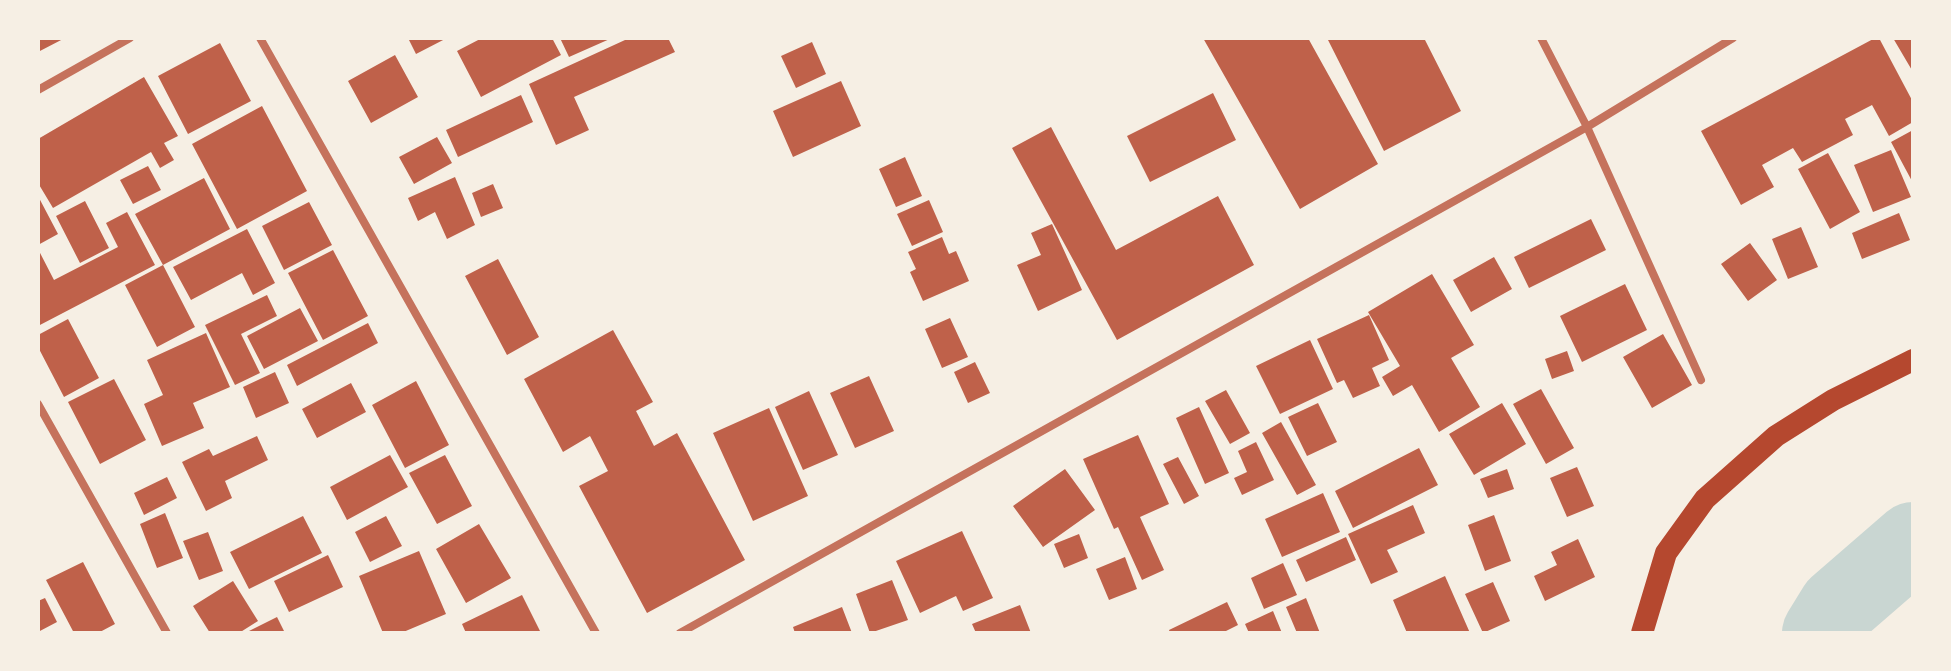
<!DOCTYPE html>
<style>
body{margin:0}
#map{position:relative;width:1951px;height:671px;overflow:hidden;background:#f6efe4;font-family:Mulish,sans-serif}
canvas{display:block}
.frame{position:absolute;inset:0;border:40px solid #f6efe4;pointer-events:none}
</style>
<div id="map">
<canvas width="1951" height="671"></canvas>
<div class="frame"></div>
</div>
<script>
const ctx = document.querySelector('canvas').getContext('2d');
ctx.lineJoin = 'round';
function strokePath(path, color, width, dash) { ctx.strokeStyle = color; ctx.lineWidth = width; ctx.lineCap = dash ? 'butt' : 'round'; ctx.setLineDash(dash || []); ctx.stroke(path); }
function fill(path, color) { ctx.fillStyle = color; ctx.fill(path, 'evenodd'); }
const river = new Path2D(`
 M1822,633L1838,607L1913,542`);
const building = new Path2D(`
 M38,38H65L38,52Z
 M408,38H447L416,54Z
 M482,38H552L561,55L481,97L457,51Z
 M560,38H612L569,57Z
 M624,38H668L675,52L574,97L589,130L556,145L529,84L625,40Z
 M1203,38H1308L1378,164L1300,209Z
 M1327,38H1424L1461,111L1384,151Z
 M1875,38H1879L1913,102V122L1889,136L1872,105L1845,119L1853,135L1802,162L1793,148L1762,165L1774,187L1741,205L1701,131Z
 M1893,38H1913V72Z
 M812,42L826,74L796,88L781,56Z
 M220,43L251,101L188,134L158,76Z
 M395,55L418,97L371,123L348,81Z
 M144,77L178,136L164,143L174,160L160,168L151,152L53,208L38,183V139Z
 M841,81L861,126L793,157L773,111Z
 M1213,93L1236,140L1150,182L1127,136Z
 M521,95L533,122L458,157L446,130Z
 M262,106L307,191L237,229L192,144Z
 M1051,127L1116,250L1218,196L1254,265L1117,340L1012,148Z
 M1913,130V183L1891,142Z
 M437,137L452,163L414,184L399,157Z
 M1891,150L1911,197L1873,212L1854,165Z
 M1828,153L1860,212L1830,229L1798,169Z
 M905,157L922,196L896,207L879,169Z
 M148,166L161,190L133,204L120,180Z
 M455,177L475,225L447,239L435,212L418,221L408,198Z
 M204,178L230,229L163,265L135,214Z
 M493,184L503,208L481,217L472,193Z
 M38,196L58,234L38,245Z
 M929,200L943,232L912,246L897,214Z
 M85,201L109,248L80,263L56,216Z
 M309,202L332,245L284,270L262,226Z
 M127,212L155,265L38,326V249L54,280L118,247L106,223Z
 M1899,213L1910,240L1862,259L1852,233Z
 M1591,219L1606,250L1529,288L1514,257Z
 M1052,224L1082,290L1038,311L1017,265L1041,255L1031,233Z
 M1801,227L1818,267L1788,279L1772,239Z
 M247,229L275,283L253,295L242,273L191,300L173,267Z
 M942,237L949,254L956,251L969,281L923,301L910,272L916,269L908,252Z
 M1750,243L1777,280L1748,301L1721,264Z
 M333,250L368,316L323,340L288,273Z
 M1494,257L1512,289L1471,312L1453,280Z
 M498,259L539,337L507,355L465,276Z
 M163,265L195,327L157,347L125,285Z
 M1432,274L1474,345L1451,358L1480,407L1439,432L1412,385L1393,396L1382,377L1400,366L1368,312Z
 M1625,284L1647,330L1582,362L1560,316Z
 M267,295L277,316L241,334L260,373L235,385L205,325Z
 M300,308L318,341L264,369L247,336Z
 M1369,315L1389,360L1372,368L1380,386L1353,398L1344,380L1337,383L1317,339Z
 M950,318L968,357L942,368L925,329Z
 M68,319L99,378L64,397L38,347V335Z
 M368,323L378,343L297,386L287,365Z
 M613,330L653,402L636,411L654,446L677,433L745,560L647,613L579,486L608,471L590,436L563,452L524,379Z
 M206,333L230,387L193,403L204,428L162,446L144,404L163,395L147,360Z
 M1663,334L1692,385L1652,408L1623,357Z
 M1310,340L1333,389L1280,414L1256,366Z
 M1567,351L1574,371L1552,379L1545,359Z
 M975,362L990,393L968,403L954,372Z
 M275,372L289,403L256,418L243,387Z
 M869,376L894,431L855,448L830,393Z
 M114,379L146,440L100,464L68,402Z
 M416,381L449,445L405,468L372,405Z
 M351,383L366,412L317,438L302,409Z
 M1541,389L1574,448L1546,464L1513,404Z
 M1226,390L1250,433L1230,444L1205,401Z
 M809,391L838,455L803,470L775,407Z
 M1318,403L1337,442L1307,456L1288,417Z
 M1502,403L1526,444L1474,475L1449,434Z
 M1199,407L1229,473L1205,484L1176,418Z
 M769,408L808,496L753,521L713,433Z
 M1281,422L1316,485L1297,495L1262,433Z
 M1138,435L1169,504L1140,517L1164,570L1142,580L1118,527L1114,529L1083,459Z
 M257,436L268,460L225,481L232,498L206,511L182,462L209,449L213,456Z
 M1256,442L1274,480L1242,495L1234,478L1247,472L1238,451Z
 M1419,448L1438,485L1353,528L1335,491Z
 M390,455L408,487L347,520L330,487Z
 M445,455L472,506L437,524L409,473Z
 M1178,457L1199,496L1184,504L1163,464Z
 M1577,467L1594,506L1567,517L1550,478Z
 M1065,469L1095,510L1043,547L1013,506Z
 M1507,469L1514,489L1488,498L1480,479Z
 M167,477L177,498L144,515L134,493Z
 M1323,493L1340,532L1282,557L1265,519Z
 M1413,505L1425,533L1387,550L1398,572L1371,584L1348,534Z
 M165,513L183,558L157,568L140,524Z
 M1494,515L1511,561L1485,571L1468,525Z
 M303,516L322,553L249,589L230,552Z
 M386,516L402,546L370,562L355,532Z
 M479,524L511,578L466,603L436,549Z
 M962,531L993,598L963,611L956,596L920,613L896,561Z
 M208,532L223,571L199,580L183,541Z
 M1079,534L1088,558L1064,568L1054,544Z
 M1346,537L1356,560L1306,582L1296,560Z
 M1578,539L1595,577L1545,601L1534,576L1557,565L1551,552Z
 M419,551L446,614L401,633H383L359,576Z
 M328,555L343,587L289,612L274,581Z
 M1125,557L1137,589L1109,600L1096,569Z
 M83,562L115,624L98,633H74L46,580Z
 M1283,563L1297,595L1264,609L1251,578Z
 M1445,576L1470,633H1407L1393,600Z
 M892,580L908,620L870,633L856,594Z
 M233,581L258,621L239,633H210L193,606Z
 M1493,582L1510,621L1483,633L1465,594Z
 M522,595L541,633H466L462,624Z
 M45,598L57,622L38,632V601Z
 M1306,598L1320,633H1297L1286,607Z
 M1227,602L1238,625L1222,633H1170L1169,630Z
 M1020,605L1031,633H976L972,624Z
 M842,607L852,633H795L793,627Z
 M1273,611L1282,633H1249L1245,624Z
 M277,617L285,633H245Z`);
const minor = new Path2D(`
 M260,38L596,633
 M1541,38L1587,127L1701,380
 M38,90L130,38
 M38,404L167,633
 M680,633L1587,127L1733,38`);
const trunk = new Path2D(`
 M1642,633L1666,553L1705,499L1776,436L1833,400L1913,360`);
strokePath(river, '#c9d6d2', 80);
fill(building, '#bf614a');
strokePath(minor, '#c5725c', 8);
strokePath(trunk, '#b5482f', 22);
</script>
